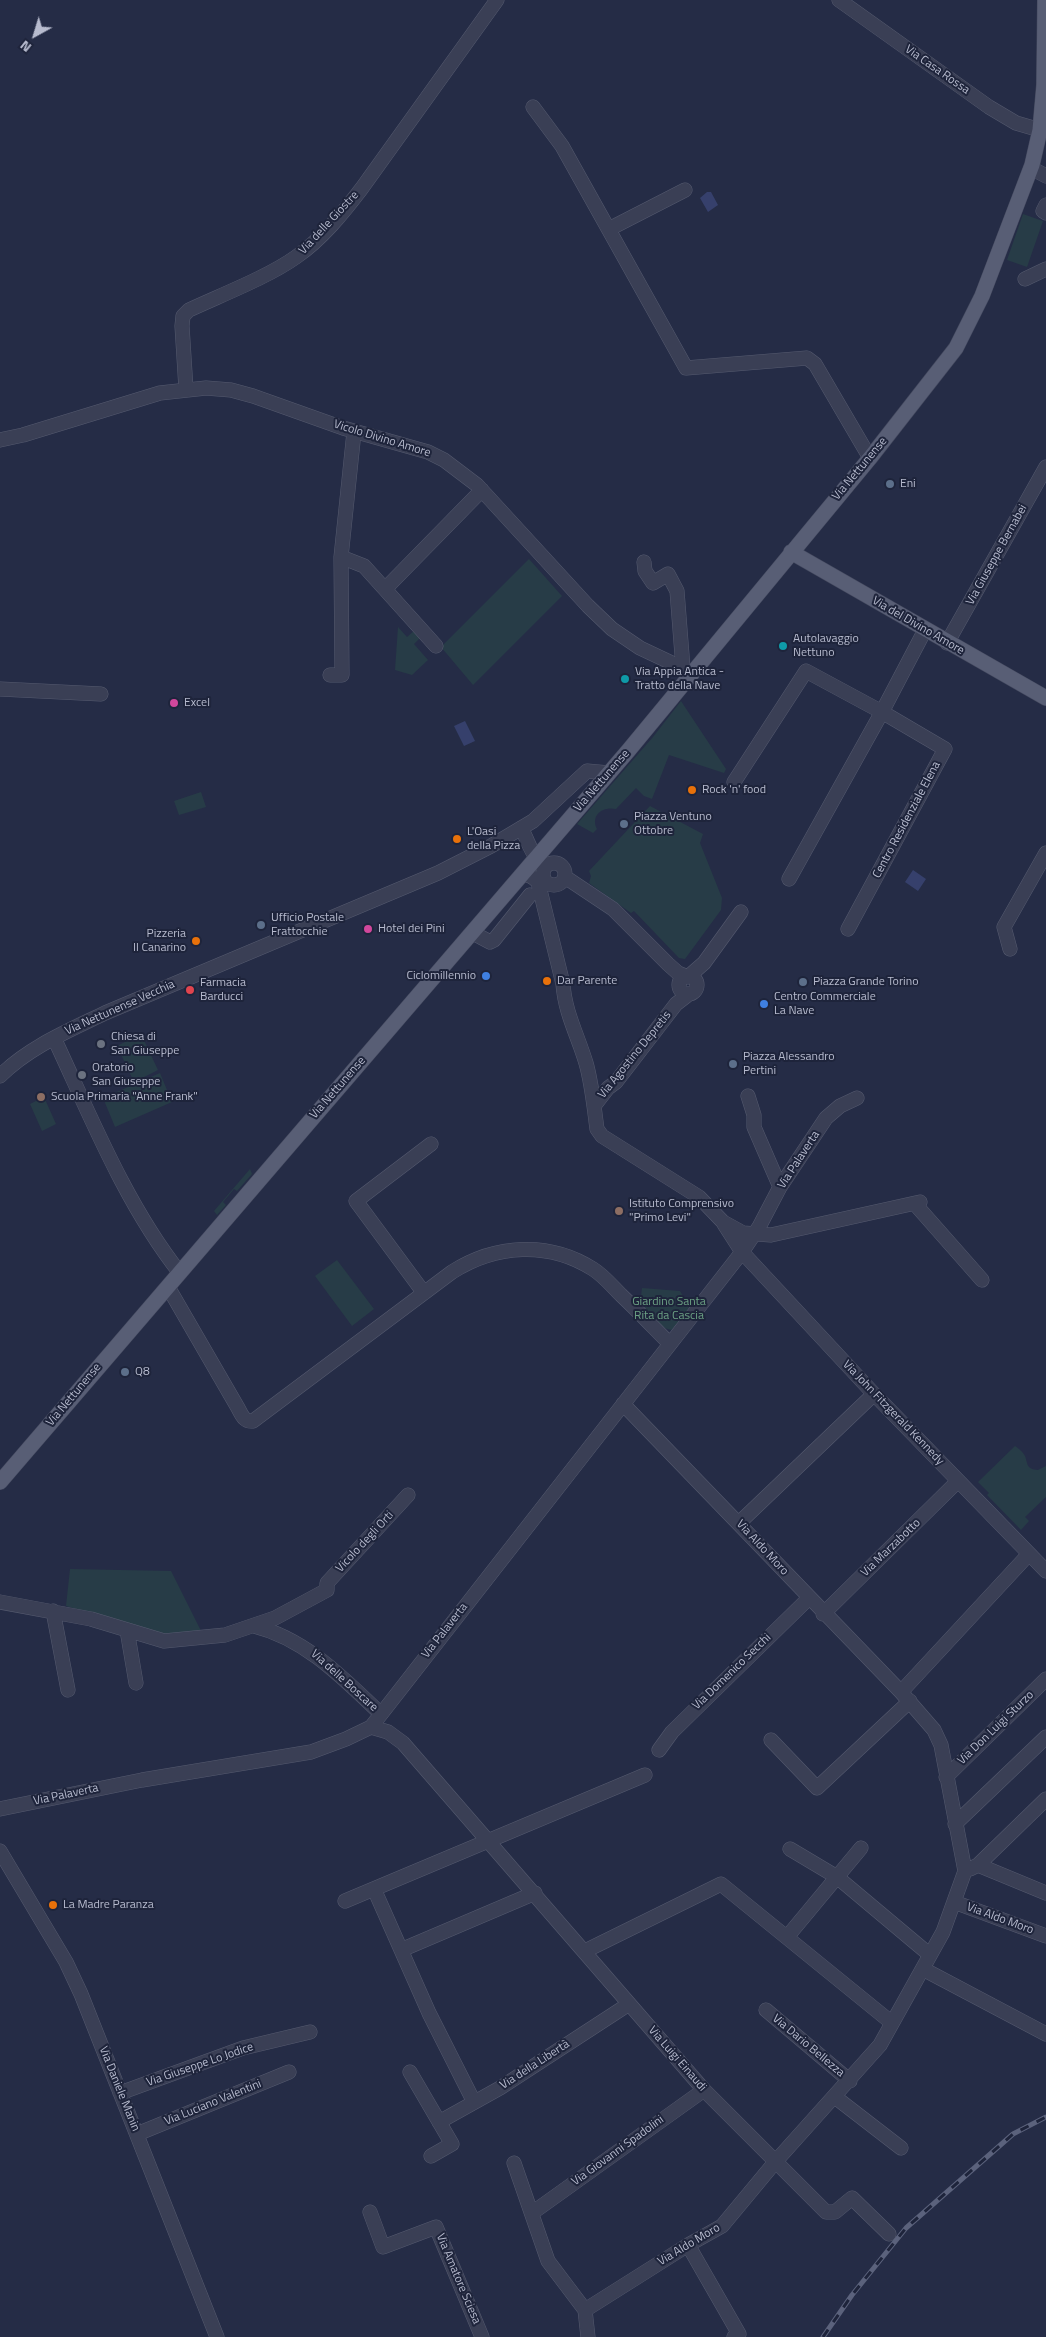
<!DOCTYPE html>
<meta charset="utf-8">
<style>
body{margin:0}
#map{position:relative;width:1046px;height:2337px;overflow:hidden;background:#252c46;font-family:"Titillium Web",sans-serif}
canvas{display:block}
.north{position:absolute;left:10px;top:10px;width:50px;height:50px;-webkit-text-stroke:4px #1e243b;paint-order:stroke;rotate:219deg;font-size:14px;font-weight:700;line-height:20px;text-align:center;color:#b7bbce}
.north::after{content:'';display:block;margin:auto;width:18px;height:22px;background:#b7bbce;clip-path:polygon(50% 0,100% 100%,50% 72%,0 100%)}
</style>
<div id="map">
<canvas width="1046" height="2337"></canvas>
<div class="north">N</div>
</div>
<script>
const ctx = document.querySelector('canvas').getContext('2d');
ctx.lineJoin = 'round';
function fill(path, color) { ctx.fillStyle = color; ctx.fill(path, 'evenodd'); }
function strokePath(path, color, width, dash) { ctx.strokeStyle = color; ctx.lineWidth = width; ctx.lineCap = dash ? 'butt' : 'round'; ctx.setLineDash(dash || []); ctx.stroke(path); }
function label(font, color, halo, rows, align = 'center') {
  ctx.font = font + ' "Titillium Web",sans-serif'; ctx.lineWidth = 4; ctx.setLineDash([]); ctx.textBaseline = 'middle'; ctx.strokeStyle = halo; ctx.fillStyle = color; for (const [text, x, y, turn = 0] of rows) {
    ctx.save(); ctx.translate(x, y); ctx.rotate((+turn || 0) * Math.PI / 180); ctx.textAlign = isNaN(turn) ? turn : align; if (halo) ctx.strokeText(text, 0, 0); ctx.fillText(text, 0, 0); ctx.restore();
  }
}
const green = new Path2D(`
 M1023,214L1043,221L1027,267L1007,260Z
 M529,559L562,596L473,685L441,647Z
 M398,627L407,637L415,630L421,637L414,644L428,660L412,675L395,670Z
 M681,701L726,769L724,773L669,755L652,799L644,796L636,788L616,809C603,806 590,815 597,829L593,833L577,824L653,737Z
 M201,792L206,807L179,815L174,801Z
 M650,806L703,834L700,843L722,898L721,910L685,959L679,958L634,911L631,913L589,883L591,876L589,871Z
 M141,1034L158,1070L134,1082L117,1046Z
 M160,1073L172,1102L115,1127L103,1098Z
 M44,1097L56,1124L42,1131L30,1104Z
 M250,1169L252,1174L237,1191L234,1189L223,1202L226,1205L217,1215L214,1211Z
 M337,1260L374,1309L352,1326L315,1276Z
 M642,1288L680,1291L691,1309L675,1330C660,1331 650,1314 640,1304Z
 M1015,1446C1018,1448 1023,1452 1025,1456C1028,1464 1026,1469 1038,1470L1046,1466V1497L1025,1517L1029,1521L1021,1530L987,1495L989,1493L978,1482Z
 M70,1569L171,1571L201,1631L161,1635L66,1606Z`);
const water = new Path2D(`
 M707,192H711L718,205L708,212L700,198Z
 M465,721L475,741L464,746L454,726Z
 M913,870L926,879L918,891L905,882Z`);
const minor = new Path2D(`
 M839,0L989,107L1016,123L1040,130
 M533,107L562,146L686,368L807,358L815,364L870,458
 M1031,168L1046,176
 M1046,205L1043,211L1046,213
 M609,229L685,190
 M1025,279L1046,269
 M186,389L182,326L183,316L189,310C221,295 268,277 296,257C322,239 343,213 362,188L497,0
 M0,440L23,435L160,393L206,388L231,390L253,396L343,428L428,452L444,460L477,485L588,606L612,629L640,648L693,673
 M341,557L364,566L436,646
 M644,562L645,571L653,583L668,574L677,591L683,668
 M385,589L482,490
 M947,643L1046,467
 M330,675H342L341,557L354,432
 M0,689L101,694
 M734,782L806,671L882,712L789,879
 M521,828C527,838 529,848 536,857
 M543 874a11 11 0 1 1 22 0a11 11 0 1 1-22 0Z
 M520,876C528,874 532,876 538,882L563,984C565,1013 578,1036 586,1063C592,1084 594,1107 597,1129L602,1136L699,1197L723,1222L743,1233L771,1235L920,1202
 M565,877L613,909L668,964L678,973L688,977L704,963L741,912
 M848,929L945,749L882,712L925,630
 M473,933L490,942L494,940L530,895
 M1010,949L1004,927L1046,853
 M679 985a9 9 0 1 1 18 0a9 9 0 1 1-18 0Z
 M54,1038C90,1115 126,1205 180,1273
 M0,1076C29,1047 68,1031 105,1013L438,873L491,846L533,821L587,771L609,773
 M748,1096L754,1115V1127L780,1187
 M594,1106L608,1088L616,1082L676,1004L689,994
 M915,1204L982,1280
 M724,1224L742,1252L874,1394L1046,1571
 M168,1287L238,1408C242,1415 244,1422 253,1421L452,1272C496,1244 549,1241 593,1269C604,1276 612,1286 621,1295C638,1311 654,1328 670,1344
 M424,1293L356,1201L431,1144
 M739,1523L874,1394
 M0,1602L91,1619L164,1641L225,1635L275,1618L327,1590V1583L408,1495
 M53,1611L68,1690
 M823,1614L958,1481
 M254,1626C306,1639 343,1678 381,1714
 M127,1630L136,1683
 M901,1692L1029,1554
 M371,1727L388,1732L403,1743L704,2090L826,2212H835L852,2198L889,2234
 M771,1740L817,1788L910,1701
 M659,1750L672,1732L809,1598
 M946,1777L1046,1679
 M0,1809L142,1780L311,1752L346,1739L371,1727L742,1252L759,1227L780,1187L826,1118L840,1106L857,1098
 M955,1824L1046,1737
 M790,1849L837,1877L930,1955
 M0,1851L66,1962L81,1994L217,2337
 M978,1865L1046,1799
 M970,1869L978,1865L1046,1893
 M374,1889L429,2013L474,2102
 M345,1901L645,1775
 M954,1902L1046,1936
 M787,1937L861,1848
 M401,1950L535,1893
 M585,1951L721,1884L892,2023
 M923,1969L1046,2034
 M766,2010L850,2081
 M410,2072L452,2144L431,2156
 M120,2093L243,2048L310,2032
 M835,2097L901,2148
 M439,2122L500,2088L629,2004
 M137,2134L289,2072
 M514,2163L548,2261L585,2310
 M370,2212L383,2247L436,2227L482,2337
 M532,2213L704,2090
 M688,2245L739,2334L734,2337
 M585,2310L688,2245L722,2226L776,2161L880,2045L943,1932L965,1871L941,1745L934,1730L901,1692L623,1404
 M585,2310L588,2337`);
const major = new Path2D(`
 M791,552L1046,698
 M0,1482L628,751L870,458L956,348L982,296L1032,165L1040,130L1044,85L1045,0`);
const rail = new Path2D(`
 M823,2337L852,2295L906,2228L1013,2134L1046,2117`);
const markers = [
 [890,484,5,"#5c6f8a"],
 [783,646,5,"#0f9aa8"],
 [625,679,5,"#0f9aa8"],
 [174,703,5,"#d1479c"],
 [692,790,5,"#e8710a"],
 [624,824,5,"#5c6f8a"],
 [457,839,5,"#e8710a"],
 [261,925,5,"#5c6f8a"],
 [368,929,5,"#d1479c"],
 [196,941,5,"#e8710a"],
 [486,976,5,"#3f7fe0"],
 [547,981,5,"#e8710a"],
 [803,982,5,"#5c6f8a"],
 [190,990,5,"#e0444e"],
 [764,1004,5,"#3f7fe0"],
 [101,1044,5,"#6b7280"],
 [733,1064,5,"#5c6f8a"],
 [82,1075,5,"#6b7280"],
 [41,1097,5,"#8d6e63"],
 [619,1211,5,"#8d6e63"],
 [125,1372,5,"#5c6f8a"],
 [53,1905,5,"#e8710a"]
];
const streetNames = [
 ["Via Casa Rossa",937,70,35],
 ["Via delle Giostre",329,223,-47],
 ["Vicolo Divino Amore",382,439,17],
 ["Via Nettunense",860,469,-50],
 ["Via Giuseppe Bernabei",997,555,-61],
 ["Via del Divino Amore",918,626,30],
 ["Via Nettunense",602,781,-49],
 ["Centro Residenziale Elena",907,820,-62],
 ["Via Nettunense Vecchia",120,1008,-24],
 ["Via Agostino Depretis",635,1055,-51],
 ["Via Nettunense",338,1088,-49],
 ["Via Palaverta",799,1160,-57],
 ["Via Nettunense",74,1395,-50],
 ["Via John Fitzgerald Kennedy",893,1413,46],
 ["Vicolo degli Orti",365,1542,-47],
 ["Via Aldo Moro",762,1548,47],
 ["Via Marzabotto",891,1548,-44],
 ["Via Palaverta",445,1631,-52],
 ["Via Domenico Secchi",732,1672,-44],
 ["Via delle Boscare",344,1681,42],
 ["Via Don Luigi Sturzo",996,1728,-44],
 ["Via Palaverta",66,1795,-12],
 ["Via Aldo Moro",1000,1919,20],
 ["Via Dario Bellezza",808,2046,40],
 ["Via Luigi Einaudi",677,2059,49],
 ["Via Giuseppe Lo Jodice",200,2065,-19],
 ["Via della Libertà",535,2065,-33],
 ["Via Daniele Manin",119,2089,68],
 ["Via Luciano Valentini",213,2103,-22],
 ["Via Giovanni Spadolini",618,2151,-36],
 ["Via Aldo Moro",689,2245,-31],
 ["Via Amatore Sciesa",458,2279,67]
];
const poiNames = [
 ["Eni",900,484],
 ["Autolavaggio",793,639],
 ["Nettuno",793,653],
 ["Via Appia Antica -",635,672],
 ["Tratto della Nave",635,686],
 ["Excel",184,703],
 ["Rock 'n' food",702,790],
 ["Piazza Ventuno",634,817],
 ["Ottobre",634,831],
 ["L'Oasi",467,832],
 ["della Pizza",467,846],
 ["Ufficio Postale",271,918],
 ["Frattocchie",271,932],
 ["Hotel dei Pini",378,929],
 ["Pizzeria",186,934,"right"],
 ["Il Canarino",186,948,"right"],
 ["Ciclomillennio",476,976,"right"],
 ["Dar Parente",557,981],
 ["Piazza Grande Torino",813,982],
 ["Farmacia",200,983],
 ["Barducci",200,997],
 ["Centro Commerciale",774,997],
 ["La Nave",774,1011],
 ["Chiesa di",111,1037],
 ["San Giuseppe",111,1051],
 ["Piazza Alessandro",743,1057],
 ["Pertini",743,1071],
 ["Oratorio",92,1068],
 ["San Giuseppe",92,1082],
 ["Scuola Primaria \"Anne Frank\"",51,1097],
 ["Istituto Comprensivo",629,1204],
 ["\"Primo Levi\"",629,1218],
 ["Q8",135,1372],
 ["La Madre Paranza",63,1905]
];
const parkNames = [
 ["Giardino Santa",669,1302],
 ["Rita da Cascia",669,1316]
];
fill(green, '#273c47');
fill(water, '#36406c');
strokePath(minor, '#555a6f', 15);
strokePath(major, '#43485e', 16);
strokePath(minor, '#3a3f55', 14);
strokePath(major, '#585e75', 15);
strokePath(rail, '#5b627c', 5);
strokePath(rail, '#1e243b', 3, [9]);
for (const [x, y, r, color] of markers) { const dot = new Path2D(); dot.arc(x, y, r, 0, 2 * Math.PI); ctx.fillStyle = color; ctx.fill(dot); strokePath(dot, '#1e243b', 2); }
label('12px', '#b7bbce', '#1e243b', streetNames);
label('12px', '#b7bbce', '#1e243b', poiNames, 'left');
label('12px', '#6ca184', '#1e243b', parkNames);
</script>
